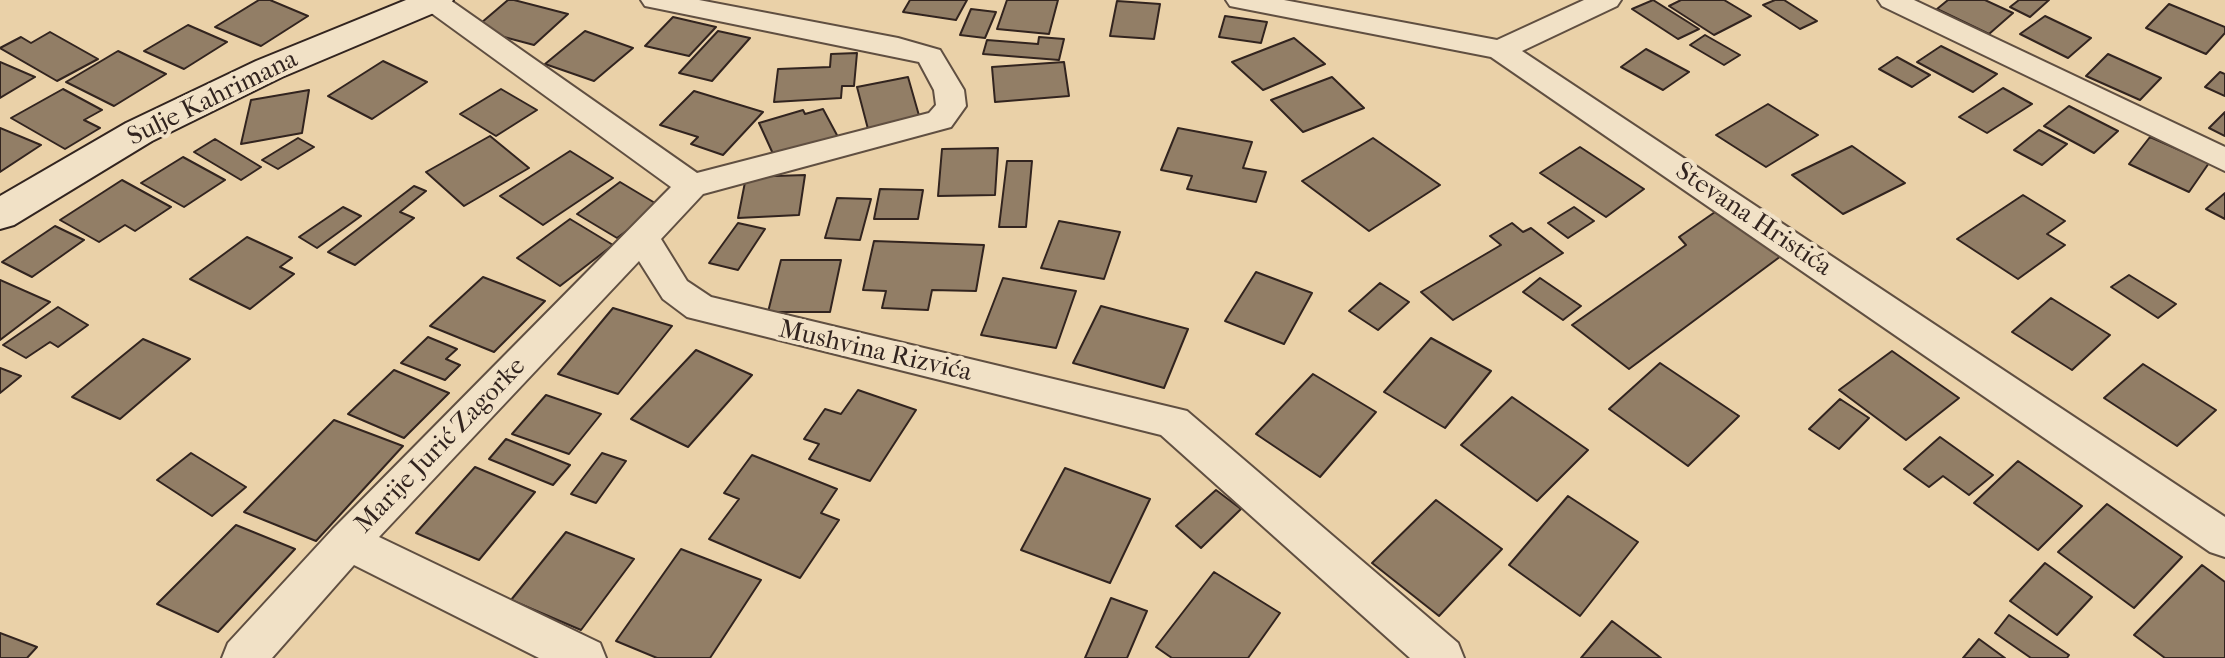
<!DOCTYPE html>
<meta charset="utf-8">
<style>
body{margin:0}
canvas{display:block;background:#ead1a8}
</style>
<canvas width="2225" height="658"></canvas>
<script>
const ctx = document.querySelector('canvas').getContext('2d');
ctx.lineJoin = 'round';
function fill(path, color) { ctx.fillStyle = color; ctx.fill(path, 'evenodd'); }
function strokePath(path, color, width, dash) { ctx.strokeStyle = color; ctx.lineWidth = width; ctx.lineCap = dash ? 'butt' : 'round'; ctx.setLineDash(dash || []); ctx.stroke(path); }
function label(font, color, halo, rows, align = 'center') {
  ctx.font = font + ' "IM FELL French Canon",serif'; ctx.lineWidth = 8; ctx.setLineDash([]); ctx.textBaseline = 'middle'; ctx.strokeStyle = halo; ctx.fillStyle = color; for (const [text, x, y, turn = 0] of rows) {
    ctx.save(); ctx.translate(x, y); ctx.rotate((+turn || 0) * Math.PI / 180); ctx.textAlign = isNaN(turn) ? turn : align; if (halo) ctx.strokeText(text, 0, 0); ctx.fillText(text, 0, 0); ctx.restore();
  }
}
const building = new Path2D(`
 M259,0H270L308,16L261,46L215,27Z
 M508,0H514L568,14L534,45L474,29Z
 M910,0H967L956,20L903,12Z
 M1007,0H1058L1049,34L997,29Z
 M1653,0L1699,29L1678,39L1632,9Z
 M1681,0H1724L1751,16L1714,35L1669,6Z
 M1775,0H1784L1817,21L1800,29L1763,5Z
 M1948,0H1985L2013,13L1989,34L1937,9Z
 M2019,0H2049L2030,17L2010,7Z
 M1117,1L1160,4L1154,39L1110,36Z
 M2169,4L2225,27V33L2206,54L2146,28Z
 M971,9L996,12L985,38L960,35Z
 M1225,16L1267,22L1261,43L1219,37Z
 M2045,16L2091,38L2068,58L2020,34Z
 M673,17L716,27L689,56L645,46Z
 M188,25L227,42L184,69L144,51Z
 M585,31L633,48L594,81L545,64Z
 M718,31L750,38L712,81L679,73Z
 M50,32L98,59L57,81L0,48L21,37L31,43Z
 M1705,35L1740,55L1724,65L1690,45Z
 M1039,37L1064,39L1059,60L983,54L987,40L1038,44Z
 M1294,38L1325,64L1263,90L1232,62Z
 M1941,46L1997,74L1973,92L1917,62Z
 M1646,49L1689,72L1663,90L1621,67Z
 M118,51L166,74L114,106L66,82Z
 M857,53L854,86H842L841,98L774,102L778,69L830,67L831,54Z
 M2108,54L2161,78L2140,100L2086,76Z
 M1897,57L1930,75L1912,87L1879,69Z
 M383,61L427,82L372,119L328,96Z
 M0,62L35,77L0,98Z
 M1064,62L1069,96L995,102L992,67Z
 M2220,72L2225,74V96L2205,87Z
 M908,77L920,119L868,129L857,87Z
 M1332,77L1364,108L1303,132L1271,100Z
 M2003,88L2032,104L1987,133L1959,117Z
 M63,89L102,110L84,120L100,128L65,149L11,118Z
 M501,89L537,110L496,136L460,114Z
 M309,90L302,133L241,144L251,100Z
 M694,91L763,112L723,155L691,144L698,137L660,125Z
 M1768,104L1818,135L1766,167L1716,135Z
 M2069,106L2118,131L2094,153L2044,126Z
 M823,109L838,137L774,156L759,123L803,110L805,114Z
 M2225,112V136L2209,128Z
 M0,128L41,145L0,172Z
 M1178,128L1252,142L1243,168L1266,172L1256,202L1187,189L1192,176L1161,170Z
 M2039,130L2067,144L2042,165L2014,150Z
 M490,136L529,168L464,206L426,172Z
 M2150,137L2209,163L2189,192L2129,164Z
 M298,138L314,147L278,169L262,160Z
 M1373,138L1440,185L1369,231L1302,181Z
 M215,139L261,167L241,180L194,152Z
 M1852,146L1905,183L1843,214L1792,175Z
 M1580,147L1644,189L1606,217L1540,173Z
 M998,148L995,195L938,196L942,149Z
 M570,151L613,178L543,225L500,196Z
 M183,157L225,180L184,207L141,183Z
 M1007,161H1032L1026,227H999Z
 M805,175L799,215L738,218L746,177Z
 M122,180L171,207L135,231L125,225L99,242L60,220Z
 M620,182L660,206L617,238L577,214Z
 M414,186L426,191L400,212L414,218L355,265L328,252Z
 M880,189L923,190L918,219H874Z
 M2225,193V219L2206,209Z
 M2023,195L2065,221L2047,234L2065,245L2018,279L1957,239Z
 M837,198L871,199L860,240L825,238Z
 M343,207L361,216L317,248L299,237Z
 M1574,207L1594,221L1568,238L1548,223Z
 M1715,212L1781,256L1629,369L1572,325L1686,245L1679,237Z
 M570,219L613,245L560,286L517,258Z
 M1059,221L1120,232L1104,279L1041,268Z
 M738,223L765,229L738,270L709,263Z
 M1512,223L1523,232L1531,228L1563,253L1453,320L1421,292L1501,245L1490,236Z
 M55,226L84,240L32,277L2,262Z
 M247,237L292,258L280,267L294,274L250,309L190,279Z
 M874,241L984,245L976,291L932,290L928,310L882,308L886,291L863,290Z
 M781,260H841L830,312H768Z
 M1256,272L1312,293L1284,344L1225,321Z
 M2129,275L2176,304L2158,318L2111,287Z
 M483,277L545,301L494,352L430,326Z
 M1003,278L1076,291L1056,348L981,335Z
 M1540,278L1581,306L1563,320L1523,292Z
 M0,280L50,302L0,340Z
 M1380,283L1409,302L1378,330L1349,311Z
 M2051,298L2110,335L2072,370L2012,332Z
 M1101,306L1188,329L1164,388L1073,363Z
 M58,307L88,325L58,347L50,342L26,358L3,345Z
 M613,308L672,326L618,394L558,374Z
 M428,337L457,349L446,359L460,365L445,380L401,363Z
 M1431,338L1491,371L1445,428L1384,392Z
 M143,339L190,359L120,419L72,397Z
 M696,350L752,375L688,447L631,419Z
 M1892,351L1959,398L1906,440L1839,390Z
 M1660,363L1739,416L1688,466L1609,409Z
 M2143,364L2216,410L2177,446L2104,398Z
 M0,368L21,376L0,393Z
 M394,370L449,393L404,438L348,414Z
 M1313,374L1376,412L1320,477L1256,434Z
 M858,390L916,410L870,481L809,459L819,444L804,439L825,409L841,414Z
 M546,395L601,414L569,454L512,434Z
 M1512,397L1588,450L1537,501L1461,445Z
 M1840,399L1869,418L1839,449L1809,429Z
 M334,420L403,446L316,541L244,512Z
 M1940,437L1993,475L1969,495L1943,476L1929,487L1904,469Z
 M506,439L570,465L553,485L489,459Z
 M191,453L246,487L212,516L157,480Z
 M602,453L626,461L596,503L571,494Z
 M752,455L837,489L821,513L839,520L800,578L709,539L739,499L724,493Z
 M2018,461L2082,506L2038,550L1974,503Z
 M475,467L535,492L479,560L416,533Z
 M1065,468L1150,499L1110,583L1021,550Z
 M1216,490L1241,509L1201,548L1176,526Z
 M1568,496L1638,542L1580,616L1509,565Z
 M1436,500L1502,549L1439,616L1372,563Z
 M2107,504L2182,557L2134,608L2058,552Z
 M236,525L295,549L218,632L157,604Z
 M566,532L634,559L581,630L511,600Z
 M681,549L761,580L710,658H657L616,641Z
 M2045,563L2092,597L2057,635L2010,601Z
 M2202,565L2225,582V658H2165L2134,635Z
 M1214,572L1280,613L1248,658H1172L1156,647Z
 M1111,598L1147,611L1127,658H1085Z
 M2009,615L2069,655L2067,658H2031L1995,633Z
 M1612,621L1661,658H1581Z
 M0,633L37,647L27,658H0Z
 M1979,639L2005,658H1963Z`);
const street = new Path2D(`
 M420,0H450L697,173L929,113L936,105L934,90L919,62L655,8L645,6L641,0H699L898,38L940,50L964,90L966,106L951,127L703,194L661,239L687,281L711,297L1187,411L1458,643L1464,658H1410L1161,435L687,317L663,299L639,261L379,537L600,643L606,658H539L354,565L272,658H222L228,643L333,529L671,187L423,7Z
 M1226,0H1284L1497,40L1584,0H1621L1617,6L1522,51L2225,517V557L2210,552L1491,57L1240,8L1230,6Z
 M1878,0H1914L2225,147V171L1882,6Z`);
const secondary = new Path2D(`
 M406,0H453L448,7L282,77L152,141L14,225L0,229V196L126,123L256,61Z`);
const streetNames = [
 ["Sulje Kahrimana",213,99,-26],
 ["Stevana Hristića",1753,220,34],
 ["Mushvina Rizvića",875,352,13],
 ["Marije Jurić Zagorke",441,446,-46]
];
fill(building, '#927e66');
strokePath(building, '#32241f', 2);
strokePath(street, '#604f41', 4);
strokePath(secondary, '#32241f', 4);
fill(street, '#f1e1c6');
fill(secondary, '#f1e1c6');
label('26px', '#32241f', '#f1e1c6', streetNames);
</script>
